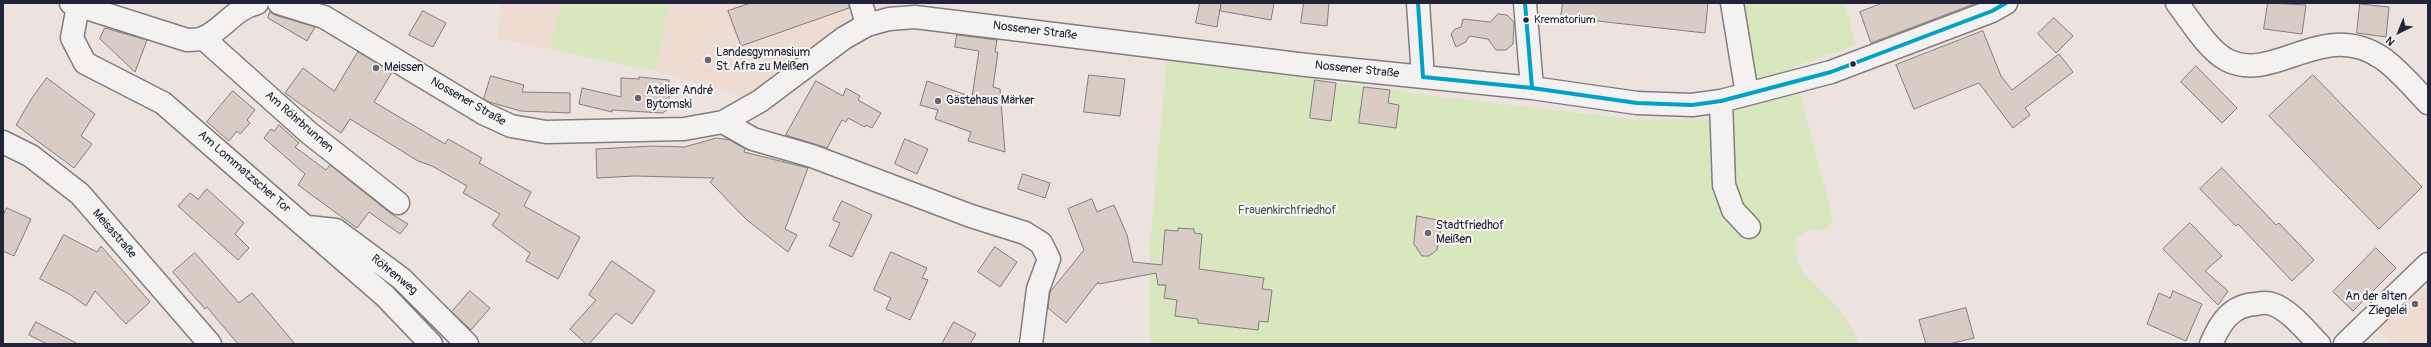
<!DOCTYPE html>
<meta charset="utf-8">
<style>
body{margin:0}
#map{position:relative;width:2431px;height:347px;overflow:hidden;background:#ece3de;font-family:Pangolin,sans-serif}
canvas{display:block}
.frame{position:absolute;inset:0;border:4px solid #22223b;pointer-events:none}
.north{position:absolute;left:2379px;top:12px;width:40px;height:40px;-webkit-text-stroke:3px #f6f6f2;paint-order:stroke;rotate:223deg;font-size:11px;font-weight:700;line-height:16px;text-align:center;color:#22223b}
.north::after{content:'';display:block;margin:auto;width:14px;height:18px;background:#22223b;clip-path:polygon(50% 0,100% 100%,50% 72%,0 100%)}
</style>
<div id="map">
<canvas width="2431" height="347"></canvas>
<div class="frame"></div>
<div class="north">N</div>
</div>
<script>
const ctx = document.querySelector('canvas').getContext('2d');
ctx.lineJoin = 'round';
function fill(path, color) { ctx.fillStyle = color; ctx.fill(path, 'evenodd'); }
function strokePath(path, color, width, dash) { ctx.strokeStyle = color; ctx.lineWidth = width; ctx.lineCap = dash ? 'butt' : 'round'; ctx.setLineDash(dash || []); ctx.stroke(path); }
function label(font, color, halo, rows, align = 'center') {
  ctx.font = font + ' Pangolin,sans-serif'; ctx.lineWidth = 4; ctx.setLineDash([]); ctx.textBaseline = 'middle'; ctx.strokeStyle = halo; ctx.fillStyle = color; for (const [text, x, y, turn = 0] of rows) {
    ctx.save(); ctx.translate(x, y); ctx.rotate((+turn || 0) * Math.PI / 180); ctx.textAlign = isNaN(turn) ? turn : align; if (halo) ctx.strokeText(text, 0, 0); ctx.fillText(text, 0, 0); ctx.restore();
  }
}
const built = new Path2D(`
 M502,3H898L889,19L760,101L655,71L497,38Z
 M2428,280V344H2393L2377,329Z`);
const green = new Path2D(`
 M561,3H670L655,71L550,49Z
 M1732,3H1844L1856,45L1790,68L1799,92L1833,218L1827,229L1807,231L1796,237C1791,273 1814,282 1835,305C1845,317 1853,330 1859,344H1150V243L1167,59L1418,94L1638,120L1714,119L1721,101L1746,94Z`);
const building = new Path2D(`
 M751,3H849V8L741,46L728,11Z
 M1200,3H1221L1217,27L1196,23Z
 M1221,3H1274L1271,20L1221,11Z
 M1304,3H1329L1327,26L1301,23Z
 M1563,3H1708L1705,33L1561,17Z
 M1883,3H1974V4L1871,43L1860,12Z
 M2268,3L2306,5L2302,34L2264,29Z
 M2360,4L2389,7L2386,37L2357,33Z
 M423,11L446,23L433,47L409,35Z
 M270,12L275,15L315,27L307,41L268,18Z
 M1498,14L1507,15L1514,22L1513,44L1506,50H1496L1488,39L1469,36L1466,42L1456,47L1451,34L1455,29L1461,27L1463,19L1490,22Z
 M2054,18L2073,36L2056,53L2038,34Z
 M105,28L147,40L135,72L100,39Z
 M1983,31L2001,76L2012,90L2059,54L2073,72L2025,108L2030,115L2013,128L1979,83L1914,109L1896,65Z
 M957,35L997,40L995,52H998L993,87L1000,89L1005,152L968,141L971,132L935,119L938,110L920,105L927,81L972,97L979,51L955,47Z
 M358,52L392,72L374,102L445,144L448,139L482,158L479,163L531,192L524,206L580,237L558,279L526,261L530,253L492,225L500,214L463,193L467,186L432,166L418,161L350,119L341,133L285,93L303,68L334,91Z
 M2196,66L2237,108L2222,123L2181,82Z
 M1089,75L1125,79L1120,116L1084,112Z
 M2313,75L2422,187L2379,229L2269,116Z
 M491,76L524,85L522,92L570,93V113L521,111L489,102L484,99Z
 M639,77L669,80V108L663,113L612,110V112L579,104L582,88L621,97V78L639,79Z
 M47,78L95,114L81,136L92,144L74,168L16,125L32,98Z
 M1315,80L1336,83L1331,121L1310,118Z
 M816,81L843,96L846,88L860,96L858,100L881,113L872,128L866,125L865,127L848,118L846,122L842,120L827,148L786,135Z
 M1364,87L1390,90L1388,103L1399,105L1396,128L1359,123Z
 M233,91L255,110L247,120L250,123L240,134L237,131L229,141L207,122Z
 M279,125L299,143L295,147L326,170L330,165L390,213L408,224L400,234L369,212L357,228L298,185L305,174L264,138L271,129L274,131Z
 M717,138L730,140L745,149L744,152L808,168L785,229L797,235L788,252L747,220L710,182L714,178L635,176L597,178L596,149L653,146L684,147Z
 M905,139L928,149L917,174L895,164Z
 M2222,168L2276,225L2279,223L2314,260L2292,281L2238,224L2236,226L2200,189Z
 M1023,174L1050,183L1045,198L1018,189Z
 M207,189L244,223L235,234L249,248L238,260L178,206L190,193L198,199Z
 M1092,199L1097,212L1114,205L1127,235L1133,262L1162,265L1165,230L1178,231V228L1194,229V233L1202,234L1199,269L1264,278L1262,289L1272,290L1268,322L1259,321L1258,330L1198,323V319L1175,316L1177,300L1164,298L1166,285H1158L1156,273L1099,284L1098,282L1066,323L1048,308L1050,292L1084,250L1068,209Z
 M842,201L872,215L852,257L829,246L840,223L833,220Z
 M7,208L31,219L14,256L3,251V216Z
 M1417,216L1442,221L1437,250L1429,256H1422L1414,244Z
 M2190,223L2222,256L2205,271L2228,291L2218,305L2163,249Z
 M64,235L97,252L101,246L150,302L126,324L95,291L86,306L71,295L40,279Z
 M995,247L1017,262L1000,287L978,272Z
 M2376,248L2396,268L2353,311L2333,292Z
 M891,252L927,268L922,278L928,280L910,320L886,309L891,298L874,290Z
 M195,253L239,303L252,293L295,344H238L207,307L205,309L173,272Z
 M612,261L655,291L632,324L616,313L589,344H586L570,329L596,300L589,295Z
 M470,291L490,308L471,330L452,312Z
 M2173,291L2202,304L2186,341L2147,324L2159,293L2170,298Z
 M1966,308L1974,338L1949,344H1926L1919,320Z
 M36,322L78,344H47L29,335Z
 M954,322L976,334L970,344H942Z`);
const minor = new Path2D(`
 M71,3L187,40C192,40 198,40 203,38C222,31 233,9 257,3
 M279,3L324,17L485,114L511,126L546,132L684,129L723,122L760,101L844,38L867,25L889,19L915,17L1306,65L1532,88L1637,103L1692,105L1721,101L1831,72L1992,11L2006,3
 M861,3L867,25
 M1418,3L1423,77
 M1525,3L1532,88
 M1732,3L1747,94
 M2177,3C2190,20 2208,50 2227,60C2275,84 2322,18 2382,58C2399,70 2414,88 2428,103
 M78,6L72,38L85,63L163,103L385,296L431,344
 M203,38L308,132L398,203
 M1721,101L1724,185L1733,210L1749,227
 M723,122L753,139L812,156L971,216L1025,233L1041,243L1049,259L1038,289L1031,344
 M3,142L31,156L80,194L210,344
 M308,227L336,230L402,279L467,344
 M2211,344C2220,323 2231,305 2256,304C2261,303 2267,302 2272,304C2290,310 2306,331 2319,344
 M2345,344L2428,264`);
const bus1 = new Path2D(`
 M1418,3L1423,77
 M1525,3L1532,88
 M1423,77L1532,88L1637,103L1692,105L1721,101L1831,72L1992,11L2006,3`);
const markers = [
 [1526,20,3.5,"#22223b"],
 [708,60,4,"#696674"],
 [1853,64,3.5,"#22223b"],
 [376,68,4,"#696674"],
 [638,98,4,"#696674"],
 [938,101,4,"#696674"],
 [1428,233,4,"#696674"],
 [2415,304,4,"#696674"]
];
const busNames = [
 ["Krematorium",1534,20]
];
const streetNames = [
 ["Nossener Straße",1035,31,7],
 ["Nossener Straße",1357,70,6],
 ["Nossener Straße",468,102,30],
 ["Am Röhrbrunnen",299,122,41],
 ["Am Lommatzscher Tor",244,172,41],
 ["Meisastraße",114,234,49],
 ["Röhrenweg",394,275,39]
];
const poiNames = [
 ["Landesgymnasium",716,53],
 ["St. Afra zu Meißen",716,67],
 ["Meissen",384,68],
 ["Atelier André",646,91],
 ["Bytomski",646,105],
 ["Gästehaus Märker",946,101],
 ["Stadtfriedhof",1436,226],
 ["Meißen",1436,240],
 ["An der alten",2407,297,"right"],
 ["Ziegelei",2407,311,"right"]
];
const parkNames = [
 ["Frauenkirchfriedhof",1287,211]
];
fill(built, '#eedbd1');
fill(green, '#d9e7be');
fill(building, '#d9ccc5');
strokePath(building, '#817d80', 1);
strokePath(minor, '#817d80', 25);
strokePath(minor, '#f4f2f0', 22);
strokePath(bus1, '#02a2c7', 4);
for (const [x, y, r, color] of markers) { const dot = new Path2D(); dot.arc(x, y, r, 0, 2 * Math.PI); ctx.fillStyle = color; ctx.fill(dot); strokePath(dot, '#f6f6f2', 1.5); }
label('11px', '#22223b', '#f6f6f2', busNames, 'left');
label('12px', '#22223b', '#f6f6f2', streetNames);
label('12px', '#22223b', '#f6f6f2', poiNames, 'left');
label('12px', '#4c5455', '#f6f6f2', parkNames);
</script>
